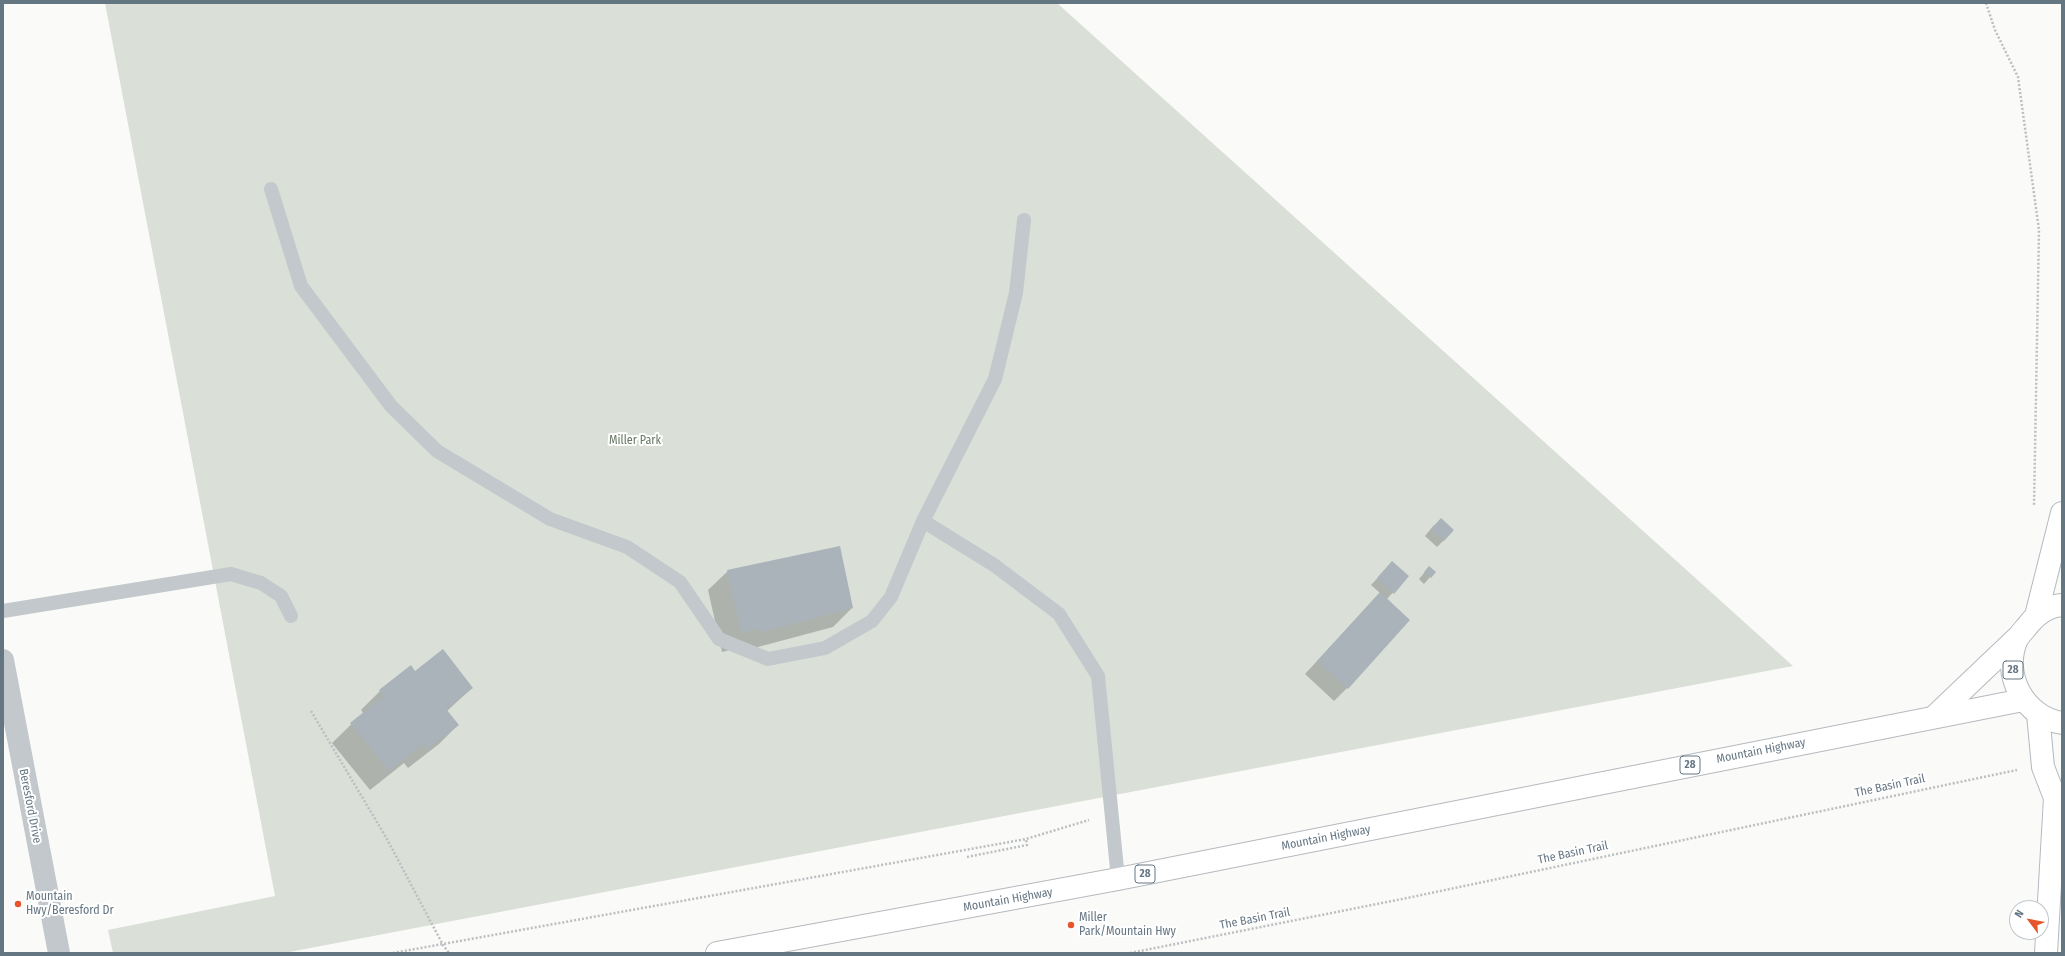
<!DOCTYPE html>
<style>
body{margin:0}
#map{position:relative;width:2065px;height:956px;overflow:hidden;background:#fafaf8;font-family:"Fira Sans Condensed",sans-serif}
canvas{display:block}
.frame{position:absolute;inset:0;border:4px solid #657683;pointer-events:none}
.north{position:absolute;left:2009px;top:900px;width:40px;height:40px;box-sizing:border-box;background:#fff;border:1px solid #c1c8cd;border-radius:50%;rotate:302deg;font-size:11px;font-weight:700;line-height:16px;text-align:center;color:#657683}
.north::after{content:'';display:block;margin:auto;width:14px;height:18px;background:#e4572e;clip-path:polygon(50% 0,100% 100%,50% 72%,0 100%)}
</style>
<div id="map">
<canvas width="2065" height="956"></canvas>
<div class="frame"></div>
<div class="north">N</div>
</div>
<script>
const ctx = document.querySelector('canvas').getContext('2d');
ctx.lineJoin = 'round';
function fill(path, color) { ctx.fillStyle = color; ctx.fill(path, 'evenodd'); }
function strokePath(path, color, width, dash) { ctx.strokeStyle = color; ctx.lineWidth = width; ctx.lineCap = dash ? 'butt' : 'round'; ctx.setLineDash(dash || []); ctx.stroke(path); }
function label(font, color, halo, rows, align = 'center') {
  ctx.font = font + ' "Fira Sans Condensed",sans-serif'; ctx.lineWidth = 4; ctx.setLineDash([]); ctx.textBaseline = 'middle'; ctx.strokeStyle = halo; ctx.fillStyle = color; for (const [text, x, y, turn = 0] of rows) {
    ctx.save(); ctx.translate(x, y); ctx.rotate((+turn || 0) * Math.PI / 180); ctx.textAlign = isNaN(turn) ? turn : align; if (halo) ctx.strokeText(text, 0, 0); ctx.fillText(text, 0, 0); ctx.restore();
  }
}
const green = new Path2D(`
 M105,3H1057L1793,666L284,953H113L108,930L275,896Z`);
const shadow = new Path2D(`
 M1434,525L1444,540L1437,547L1425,536Z
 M1429,567L1430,577L1424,584L1419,579Z
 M1386,569L1408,576L1386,600L1347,688L1334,701L1305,674L1380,593L1371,585Z
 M728,571L852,608L833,627L743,651L742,647L722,652L708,590Z
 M415,672L472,688L447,711L458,725L439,744L408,768L404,763L370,790L332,743L363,713L361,710L380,691Z`);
const building = new Path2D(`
 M1441,518L1454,530L1444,541L1431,529Z
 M840,546L853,608L762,632L761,628L741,633L727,570Z
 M1392,561L1409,576L1394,594L1377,578Z
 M1429,566L1436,572L1431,578L1424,572Z
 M1380,592L1410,620L1348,689L1317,661Z
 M443,649L473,688L446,709L459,725L428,749L424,744L389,771L350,723L384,696L379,690L411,665L415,671Z`);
const path = new Path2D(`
 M1986,3L1995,30L2018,77L2039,230L2034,506
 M311,711L387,839L443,945L449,953
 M967,857L1027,845L1026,839
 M393,953L1026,839L1089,820
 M1130,953L1407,898L2017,770`);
const service = new Path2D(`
 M271,189L301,286L391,406L437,451L550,519L627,547L680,582L719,639L768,659L825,648L872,621L891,597L923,521L995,379L1016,293L1024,220
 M923,521L994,565L1059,614L1098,676L1118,879
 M3,611L231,574L261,583L281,596L291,616`);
const minor = new Path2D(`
 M3,660L59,953`);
const secondary = new Path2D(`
 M2036,616L2062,513
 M2038,714L2043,767L2055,798L2046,953`);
const primary = new Path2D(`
 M2062,605C2048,606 2037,614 2029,624C2025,629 2020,634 2017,639C2001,674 2024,717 2062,723
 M1934,717L2017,638
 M717,953L1118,879L2023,700`);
const markers = [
 [18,904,4,"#e4572e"],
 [1071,925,4,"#e4572e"]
];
const shields = [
 [2013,670,20],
 [1690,765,20],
 [1145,874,20]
];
const shieldNames = [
 ["28",2013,670],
 ["28",1690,765],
 ["28",1145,874]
];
const parkNames = [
 ["Miller Park",635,441]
];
const streetNames = [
 ["Mountain Highway",1761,751,-11],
 ["The Basin Trail",1890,786,-12],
 ["Beresford Drive",30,806,79],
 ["Mountain Highway",1326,838,-11],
 ["The Basin Trail",1573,853,-12],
 ["Mountain Highway",1008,900,-10],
 ["The Basin Trail",1255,919,-11]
];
const poiNames = [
 ["Mountain",26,897],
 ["Hwy/Beresford Dr",26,911],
 ["Miller",1079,918],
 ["Park/Mountain Hwy",1079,932]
];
fill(green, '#dadfd7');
fill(shadow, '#0003');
fill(building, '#aab3b9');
strokePath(secondary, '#b3babf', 24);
strokePath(primary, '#b5babe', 24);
strokePath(path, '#bbbfc2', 2.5, [2, 2]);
strokePath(service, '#c3c8cc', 14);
strokePath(minor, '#c3c8cc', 22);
strokePath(secondary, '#fff', 22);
strokePath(primary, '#fff', 22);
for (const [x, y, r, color] of markers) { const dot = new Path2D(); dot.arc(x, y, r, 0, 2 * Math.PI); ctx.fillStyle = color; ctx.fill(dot); strokePath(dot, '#fff', 1.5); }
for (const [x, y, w] of shields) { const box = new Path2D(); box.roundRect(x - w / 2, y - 9, w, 18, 3); ctx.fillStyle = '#fff'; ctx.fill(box); strokePath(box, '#657683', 1); }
label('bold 11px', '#657683', null, shieldNames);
label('12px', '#687a64', '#fff', parkNames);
label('12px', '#657683', '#fff', streetNames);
label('12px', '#657683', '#fff', poiNames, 'left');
</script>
